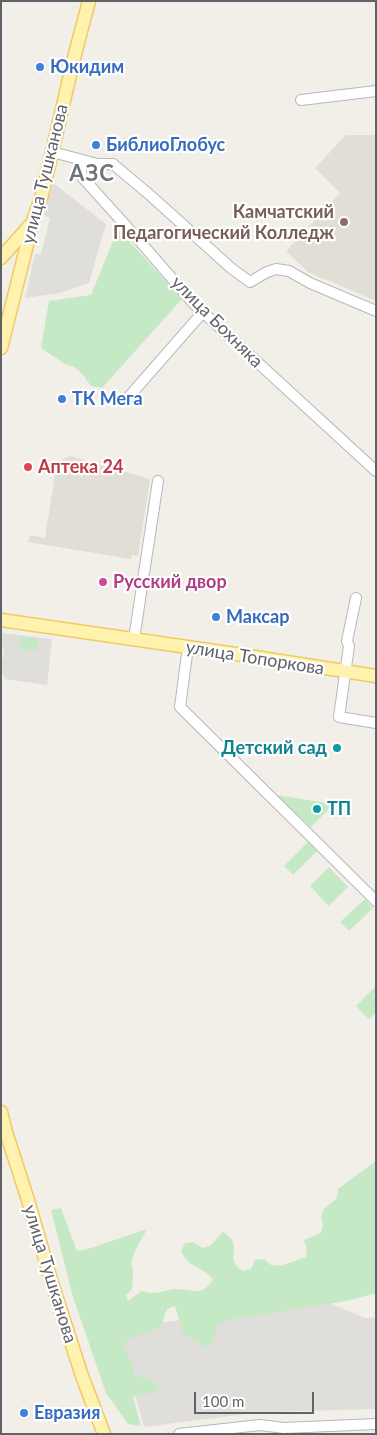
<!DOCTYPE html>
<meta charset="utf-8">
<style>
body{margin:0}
#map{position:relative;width:377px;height:1435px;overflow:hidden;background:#f1efe8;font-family:Lato,sans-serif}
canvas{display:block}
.frame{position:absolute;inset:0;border:2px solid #5f6368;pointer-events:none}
.scale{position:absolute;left:194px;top:1392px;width:120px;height:22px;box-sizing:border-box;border:2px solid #5f6368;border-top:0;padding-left:6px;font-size:15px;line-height:18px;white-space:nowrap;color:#5f6368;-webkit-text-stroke:4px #fff;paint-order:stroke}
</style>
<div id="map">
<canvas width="377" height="1435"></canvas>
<div class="frame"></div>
<div class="scale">100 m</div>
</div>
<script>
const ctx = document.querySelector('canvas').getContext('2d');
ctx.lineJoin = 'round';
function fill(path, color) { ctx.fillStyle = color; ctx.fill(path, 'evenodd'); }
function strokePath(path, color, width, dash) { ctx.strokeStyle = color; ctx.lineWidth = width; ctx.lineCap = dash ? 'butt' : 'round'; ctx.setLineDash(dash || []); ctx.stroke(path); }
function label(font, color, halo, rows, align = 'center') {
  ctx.font = font + ' Lato,sans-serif'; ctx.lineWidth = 4.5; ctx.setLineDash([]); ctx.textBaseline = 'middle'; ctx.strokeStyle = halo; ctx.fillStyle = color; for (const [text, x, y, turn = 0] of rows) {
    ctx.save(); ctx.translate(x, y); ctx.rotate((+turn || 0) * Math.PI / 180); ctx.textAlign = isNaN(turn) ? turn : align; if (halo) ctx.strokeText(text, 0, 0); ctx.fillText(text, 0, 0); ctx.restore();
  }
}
const industrial = new Path2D(`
 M53,183L106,224L89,283L60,293L25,298L35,254H41L50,218L44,215Z
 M1,633L52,639L47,685L5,679L1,670L4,652L1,644Z
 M327,1302L365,1318L376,1317V1409L261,1412L144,1427L117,1328Z`);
const education = new Path2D(`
 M346,135H376V301L308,272L286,251L340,193L315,168Z
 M70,456L150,479L138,556L132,555L131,559L28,542L30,535L45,538L57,462Z`);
const green = new Path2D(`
 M118,229L182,299L102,388L91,386L84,376L74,367L65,364L41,348L49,301L91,295Z
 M22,636L37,639L38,640L37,649L34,651L21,649L19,648L20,638Z
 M275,795L334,804L311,827Z
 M308,842L317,851L293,875L284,866Z
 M329,867L348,887L329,906L310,886Z
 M365,899L373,908L349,931L340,922Z
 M376,986V1013L369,1019L356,1006Z
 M376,1161V1293L346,1301L228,1320L216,1326C215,1338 215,1342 205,1348L183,1333L175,1306L167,1309C165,1313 164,1320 161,1325C158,1330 135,1336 127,1340L124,1349L133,1365L134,1374L142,1378H150L161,1390L133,1397L141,1426L128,1424L106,1393L73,1297L51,1210L61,1208L77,1251L88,1249L147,1229L136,1249L131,1262L133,1269L132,1290L126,1295L128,1301L141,1291C145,1291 148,1293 152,1293C160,1293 168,1290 175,1289C192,1289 203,1298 213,1279C201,1266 189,1268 181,1251L185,1243L194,1242L202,1248L210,1246L223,1232C243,1245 228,1251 236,1265C238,1268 240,1269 243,1271L251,1269L255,1260L264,1259L271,1265L280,1266L306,1257L307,1248L304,1240L321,1233L323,1225L321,1217L324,1209L337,1198L338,1189Z`);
const minor = new Path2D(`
 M301,100L376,91
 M52,152L79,159L82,177L137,238L194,304L376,471
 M79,159L97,164H113L151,196L231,268L250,282L267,272L276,269L289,271L310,283L376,311
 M126,400L203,312
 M356,598L347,641L349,646L339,717L376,723
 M134,639L158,481
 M188,647L180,707L376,901
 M179,1434L260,1425L284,1428L376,1424`);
const major = new Path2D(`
 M1,258L32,223
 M1,348L33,221L42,195L74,58L89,1
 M1,620L236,654L376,676
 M1,1112L6,1132L28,1200L51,1280L82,1376L104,1434`);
const markers = [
 [40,67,5,"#3f7fe0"],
 [96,145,5,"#3f7fe0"],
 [344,222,5,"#8d6e63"],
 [62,399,5,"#3f7fe0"],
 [28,467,5,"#e0444e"],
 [103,582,5,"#d1479c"],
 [216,617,5,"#3f7fe0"],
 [337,748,5,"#0f9aa8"],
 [317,809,5,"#0f9aa8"],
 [24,1413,5,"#3f7fe0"]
];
const shopNames = [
 ["Юкидим",50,67],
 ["БиблиоГлобус",106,145],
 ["ТК Мега",72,399],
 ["Максар",226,617],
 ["Евразия",34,1413]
];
const streetNames = [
 ["улица Тушканова",45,174,-76],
 ["улица Бохняка",217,322,45],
 ["улица Топоркова",255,658,9],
 ["улица Тушканова",50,1274,73]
];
const educationNames = [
 ["Камчатский",334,212],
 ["Педагогический Колледж",334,233]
];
const healthNames = [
 ["Аптека 24",38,467]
];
const hotelNames = [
 ["Русский двор",113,582]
];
const cultureNames = [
 ["Детский сад",327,748],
 ["ТП",327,809,"left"]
];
const districtNames = [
 ["АЗС",92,174]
];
fill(industrial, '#e0deda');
fill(education, '#e1ded6');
fill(green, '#c5e8c5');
strokePath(minor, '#b5b8bc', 12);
strokePath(major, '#f2c960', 15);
strokePath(minor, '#fff', 10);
strokePath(major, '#fff2af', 12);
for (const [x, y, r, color] of markers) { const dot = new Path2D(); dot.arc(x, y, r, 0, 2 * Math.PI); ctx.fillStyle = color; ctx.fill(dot); strokePath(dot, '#fff', 2); }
label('bold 18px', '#366cbe', '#fff', shopNames, 'left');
label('18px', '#5f6368', '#fff', streetNames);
label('bold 18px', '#785e54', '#fff', educationNames, 'right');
label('bold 18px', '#be3a42', '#fff', healthNames, 'left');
label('bold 18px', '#b23c85', '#fff', hotelNames, 'left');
label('bold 18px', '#0d838f', '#fff', cultureNames, 'right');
ctx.letterSpacing = '1px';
label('bold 22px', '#70757a', '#fff', districtNames);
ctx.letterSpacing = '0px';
</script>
